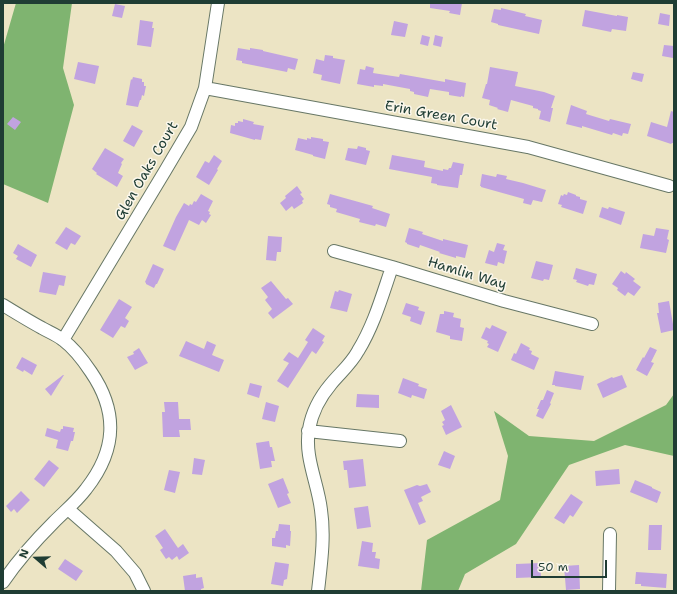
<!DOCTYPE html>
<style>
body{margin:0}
#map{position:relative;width:677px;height:594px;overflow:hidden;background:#ece4c4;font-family:"Shantell Sans",sans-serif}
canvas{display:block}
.frame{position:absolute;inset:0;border:4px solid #1f3d34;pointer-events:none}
.north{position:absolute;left:16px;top:538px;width:40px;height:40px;-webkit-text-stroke:3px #fbf7ec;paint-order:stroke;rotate:290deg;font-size:11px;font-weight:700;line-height:16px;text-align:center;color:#1f3d34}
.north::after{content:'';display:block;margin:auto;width:14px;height:18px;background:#1f3d34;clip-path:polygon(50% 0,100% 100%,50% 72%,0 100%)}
.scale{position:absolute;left:531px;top:560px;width:76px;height:18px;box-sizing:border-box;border:2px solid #1f3d34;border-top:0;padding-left:5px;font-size:12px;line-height:14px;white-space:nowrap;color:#1f3d34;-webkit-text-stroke:3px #fbf7ec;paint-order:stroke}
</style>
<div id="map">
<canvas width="677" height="594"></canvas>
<div class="frame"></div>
<div class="north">N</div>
<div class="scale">50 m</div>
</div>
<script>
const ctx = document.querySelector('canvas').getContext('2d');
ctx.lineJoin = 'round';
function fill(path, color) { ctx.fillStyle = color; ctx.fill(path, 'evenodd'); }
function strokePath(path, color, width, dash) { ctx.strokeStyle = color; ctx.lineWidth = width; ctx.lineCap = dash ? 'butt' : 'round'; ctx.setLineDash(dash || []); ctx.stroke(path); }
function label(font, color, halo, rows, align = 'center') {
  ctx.font = font + ' "Shantell Sans",sans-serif'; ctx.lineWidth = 3; ctx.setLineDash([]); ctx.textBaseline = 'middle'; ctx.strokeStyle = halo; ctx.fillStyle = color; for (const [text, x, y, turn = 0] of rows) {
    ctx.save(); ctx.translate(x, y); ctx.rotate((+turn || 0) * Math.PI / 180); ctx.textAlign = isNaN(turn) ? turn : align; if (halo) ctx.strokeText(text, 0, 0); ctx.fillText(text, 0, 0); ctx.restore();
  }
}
const forest = new Path2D(`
 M16,3H72L63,68L74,105L48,203L3,184V48Z
 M674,394V456L625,445L569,465L516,544L465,574L458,591H421L427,540L500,500L508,456L494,411L529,436L594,441L666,405Z`);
const building = new Path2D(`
 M430,3H462L460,15L449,13L450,11L430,8Z
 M115,4L125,6L122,18L112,16Z
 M501,8L526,14L525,16L542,20L539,34L498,25V24L491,22L494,9L501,10Z
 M585,10L617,16V15L628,17L626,31L612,29L611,32L582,26Z
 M660,13L670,15L669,26L658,24Z
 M140,20L153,22L152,28H154L151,47L137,45Z
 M394,21L408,24L405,37L391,35Z
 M422,35L430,37L428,46L420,44Z
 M435,35L443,37L441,47L433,45Z
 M664,45L674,46L673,58L662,56Z
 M238,48L250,50V48L263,50V51L298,59L295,70L288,68L287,72L242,63V61L236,60Z
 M325,55L333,56V58L345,60L340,84L321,80L322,75L313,73L316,59L324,61Z
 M78,62L99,66L95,84L74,79Z
 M366,66L374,68L373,73L399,77L400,74L445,82V79L466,83L464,97L461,96V97L449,95V92L430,89L428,97L414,94V92L410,91V89L383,84V86L374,85V87L357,84L360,69L365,70Z
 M490,67L518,72L515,86L544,92L555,96L551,108H553L550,122L539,119L541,111L538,110V109L533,108V106L511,100L508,112L497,109L498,108L489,105L490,100L482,98L486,84H487Z
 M633,72L644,74L642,82L631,79Z
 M133,77L142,79V82H144V86H146L144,96L142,95L141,100H140L138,107L126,105L131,79L132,80Z
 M571,105L587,111L586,114L609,121L610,119L631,124L628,134L623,133L622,136L613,133L612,135L582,126V128L566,124Z
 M671,111L674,112V143H672L671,144L647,136L651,122L667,127Z
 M13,117L21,122L15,130L7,124Z
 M243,119L254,122L253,124L264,126L261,140L255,139V140L230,133L231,125L235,126V123H238V121L243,122Z
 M132,125L143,131L134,147L123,141Z
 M311,137L323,139V141L329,142L325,159L313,156V155L295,150L298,138L307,140V138L311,139Z
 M358,146L366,148V150L370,151L366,165L345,160L348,148L357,149Z
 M105,148L124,159L121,163L122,164L118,173L123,176L117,187L96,174L97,173L92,169Z
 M214,155L222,161L217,169L218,170L209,185L196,177L205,161L209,163Z
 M392,155L425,161L424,167L443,171V169L448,170L449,168H451L453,162L464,164L462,175H460L458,188L437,185V184L431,183L432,177L389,169Z
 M482,174L496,177L497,174L507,176L506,179L523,183L546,190L542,202L533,200L531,205L523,203L524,199L481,187V186H480Z
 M297,186L302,193L300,194L304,199L302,201L303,203L294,209L292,206L286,211L280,203L286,198L285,196Z
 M568,192L576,195V196L580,197V199L587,201L583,214L561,207L562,205L558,204L561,195L563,196L564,194L567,195Z
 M201,194L213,201L208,211L210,212L209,214L211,215L206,223L202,220L199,225L189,220L175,251L163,246L176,217L184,203L189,206L190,204L192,205L194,201L196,202Z
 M330,194L373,206L372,208L390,214L386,227L376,224L375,226L359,222L360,219L336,212L337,209L330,207V205L327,204Z
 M602,207L608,209L609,207L625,212L621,225L599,217Z
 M66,227L81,236L75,245L71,243L67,250L55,243Z
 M409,228L423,232L422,234L443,241V239L468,245L465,258L456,256V258L439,253L440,252L420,245L419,248L407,244V243L405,242Z
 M656,228L669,230L667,239L669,240L666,253L640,248L643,234L654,236Z
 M268,236L282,237L281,252H277L276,261L266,260Z
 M497,243L505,245L503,250L507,251L504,264L498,262L497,266L485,263L489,250L494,252Z
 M18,244L37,255L31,267L16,259L18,256L13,253Z
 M536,261L553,265L549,280L544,279L543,281L531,278Z
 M153,264L164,269L157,284H156L154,288L146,284V283L145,282Z
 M576,268L597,274L594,285L589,284L588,286L576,282L577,280L573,279Z
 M621,271L625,274L626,272L635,279L633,281L641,287L634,296L628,292L625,296L617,290L618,288L612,284Z
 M43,272L66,276L64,286L59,285L56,295L39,292Z
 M271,281L286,299L288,298L293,304L273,319L268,313L272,309L265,300L268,297L261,288Z
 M339,290L352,294L347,312L330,308L335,291L338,292Z
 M119,299L132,307L125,318L129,321L125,328L121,326L113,338L100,330Z
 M669,301L674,330L661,333L657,313H659L658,303Z
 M406,303L419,307L418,310L425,312L421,325L410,321L411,317L402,314Z
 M444,311L454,313L453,317L461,319L460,327L464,328L462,341L450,339V336L436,332L440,314H444Z
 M492,325L507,332L498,352L487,347L489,344L487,343L488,341L481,338L486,327L490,329Z
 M313,328L325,336L322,341L324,342L316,354L312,351L288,388L277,381L289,363L283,360L289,352L298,358L308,342L305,340Z
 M186,341L204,349L207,341L216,345L212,355L224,360L219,372L179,356Z
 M521,343L530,348L529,350L532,351L531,354L539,358L534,370L511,360L514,353L516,354Z
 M650,347L657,350L651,362L654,363L647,376L636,370L643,357L644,358Z
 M139,348L148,363L135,370L127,357L134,354L133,352Z
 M22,357L37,365L32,375L24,370L23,372L16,368Z
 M555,371L584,376L581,390L555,386V385H552Z
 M63,375H64L51,396L45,389Z
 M622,375L627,387L603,398L597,384L612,377L613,378Z
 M403,378L419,384L418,386L427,389L424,399L412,395L411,398L398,393Z
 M250,383L262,386L259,398L247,394Z
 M547,390L554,393L550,403L551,404L543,419L536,416L539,409H537L541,400H543Z
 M357,394L379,395V408L356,407Z
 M164,402H178L179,419H190L191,430H179L180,437H163L162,412H165Z
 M266,402L279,406L275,422L262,419Z
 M451,405L462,427L446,435L442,426L444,425L442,422L445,420L441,411Z
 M63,426L74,428L73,432H75L73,441H71L68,451L56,448L58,440L45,436L47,428L60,432L61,429H63Z
 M269,441L270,447H272L275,461H271L272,467L260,469L256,443Z
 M444,451L455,456L450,469L438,465Z
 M194,458L205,460L202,475L192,474Z
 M363,459L366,486L349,488L347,470H344L343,461Z
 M49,460L59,468L44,487L34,479Z
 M619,469L620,484L596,486L595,471Z
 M169,470L180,472L175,493L164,490Z
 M283,478L289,493L287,494L291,503L278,508L268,484Z
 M635,480L652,487V488L661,492L657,503L630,492Z
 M427,484L431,492L421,497L423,501L418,503L426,522L419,525L404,490L417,485L420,486Z
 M21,491L30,500L17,513L14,509L11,512L6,506Z
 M571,494L583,502L573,517L570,515L564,524L554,518Z
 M368,506L371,527L357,529L354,508Z
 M279,524L290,525V531H291L290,546L286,545V548L272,546V538H275L276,531H278Z
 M649,525H662L661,550H648Z
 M165,529L178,548L183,544L189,553L179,560L177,556L172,560L169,557L166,559L160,550L163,548L155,536Z
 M362,541L373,543L372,552H376L375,558L380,559L379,569L358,566Z
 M65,559L83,571L76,581L58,569Z
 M275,562L289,564L287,579L284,580L283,586L271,584Z
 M540,563L541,577L516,578V564Z
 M579,565L580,589L566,590L564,566Z
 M636,572L667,574L666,588L641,586V584H635Z
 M196,574V578L202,577L204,588L201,589V591H185L183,576Z`);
const street = new Path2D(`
 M205,88L528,147L669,186
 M334,251L392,267L504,301L592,324
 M3,305C16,313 29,321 42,328C49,332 57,335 63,340C75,349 83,360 91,372C119,413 116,451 86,489C77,501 65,511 54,522C36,540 18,560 3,582
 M63,340L165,171L191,127L205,88L218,3
 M308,431L400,441
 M68,509L116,551L135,573L144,591
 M318,591C321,564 325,537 321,510C318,483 304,457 309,429C312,412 320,397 331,384C340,373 351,364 358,351C374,325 382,296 392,267
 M609,591L610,534`);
const streetNames = [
 ["Erin Green Court",441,116,10],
 ["Glen Oaks Court",147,171,-60],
 ["Hamlin Way",467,274,17]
];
fill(forest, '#7fb470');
fill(building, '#c1a3e0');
strokePath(street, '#677766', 14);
strokePath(street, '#fff', 12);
label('14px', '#1f3d34', '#fbf7ec', streetNames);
</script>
